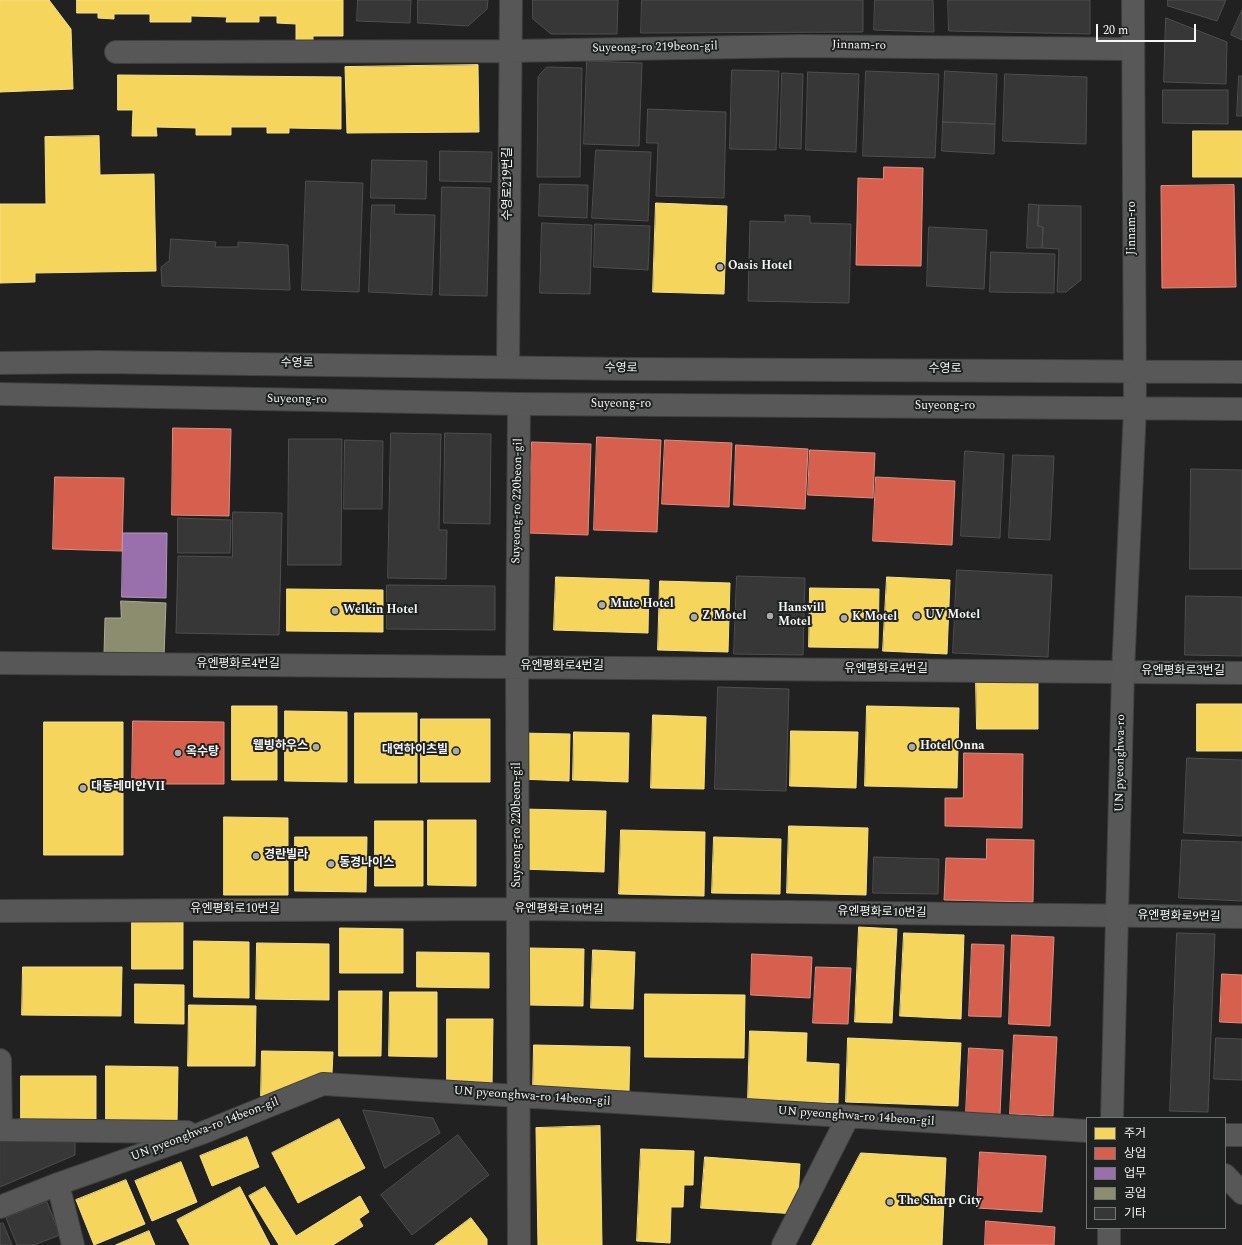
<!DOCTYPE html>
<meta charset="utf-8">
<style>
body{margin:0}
#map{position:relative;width:1242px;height:1245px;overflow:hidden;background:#202120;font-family:Spectral,"Noto Sans KR",serif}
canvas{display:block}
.legend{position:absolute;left:1086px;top:1117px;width:140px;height:112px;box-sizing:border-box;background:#1f2220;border:1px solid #747675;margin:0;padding:5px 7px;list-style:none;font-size:12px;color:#f4f5f4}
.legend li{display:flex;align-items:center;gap:8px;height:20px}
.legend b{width:20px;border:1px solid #747675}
.scale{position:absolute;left:1096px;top:24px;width:100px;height:18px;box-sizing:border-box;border:2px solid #f4f5f4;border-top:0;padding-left:5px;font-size:12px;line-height:14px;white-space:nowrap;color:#f4f5f4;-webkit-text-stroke:3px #1f2220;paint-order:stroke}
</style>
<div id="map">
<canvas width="1242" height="1245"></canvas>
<ul class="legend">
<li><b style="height:11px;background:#f6d55c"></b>주거</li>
<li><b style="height:11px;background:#d6604d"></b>상업</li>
<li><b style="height:11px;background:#9970ab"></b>업무</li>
<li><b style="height:11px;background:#8c8c6e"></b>공업</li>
<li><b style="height:11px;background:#363736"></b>기타</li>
</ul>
<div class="scale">20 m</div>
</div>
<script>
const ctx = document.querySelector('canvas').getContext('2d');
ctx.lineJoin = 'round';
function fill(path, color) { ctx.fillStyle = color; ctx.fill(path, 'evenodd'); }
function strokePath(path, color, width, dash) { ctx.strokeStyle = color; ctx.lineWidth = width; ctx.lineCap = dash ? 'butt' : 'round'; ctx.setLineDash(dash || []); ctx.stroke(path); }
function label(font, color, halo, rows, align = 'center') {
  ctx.font = font + ' Spectral,"Noto Sans KR",serif'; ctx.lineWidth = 4; ctx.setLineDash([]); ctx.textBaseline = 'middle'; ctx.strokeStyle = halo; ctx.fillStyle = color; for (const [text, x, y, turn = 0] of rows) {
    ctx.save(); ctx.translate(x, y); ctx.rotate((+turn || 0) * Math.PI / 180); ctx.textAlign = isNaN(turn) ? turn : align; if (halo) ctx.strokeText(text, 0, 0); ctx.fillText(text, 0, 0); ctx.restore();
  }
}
const homes = new Path2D(`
 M0,0H49L71,29L73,89L0,92Z
 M77,0H343V36H313V44H296V24L277,23V16H259V22H226L227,17L191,16V22H150V14H114V19L98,18V13H77Z
 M478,65L479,132L347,133L345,67Z
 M118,75L341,77V129L289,128V133H267V127H231V135H196V128L156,127L157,136H132L133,110H118Z
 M1193,131H1242V177H1193Z
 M99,136L100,175L154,174L156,271L35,273V282L0,283V204H46L45,137Z
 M656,203L727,206L724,294L653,292Z
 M556,577L649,580L648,633L554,630Z
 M887,577L950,580L947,654L883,651Z
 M660,581L730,583L728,652L658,650Z
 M810,588L879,589L878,648L809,647Z
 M287,589L383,590V632L287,631Z
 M976,681H1038V729H977Z
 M1197,704H1242V751H1197Z
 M232,706H277V780H232Z
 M867,706L959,708L957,788L865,786Z
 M285,711L347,712V782L285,781Z
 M355,713H417V783H355Z
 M653,715L706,717L704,789L651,788Z
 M421,719H490V782H421Z
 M44,722H123V855H44Z
 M791,731L858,732L856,788L790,786Z
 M574,732L629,733L628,782L573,780Z
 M520,733L570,734L569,781L519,779Z
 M523,809L606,811L604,872L521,869Z
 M224,817L288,818V895H224Z
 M428,820H476V886L428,885Z
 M375,821H423V886H375Z
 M789,826L868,828L866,895L787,893Z
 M621,830L705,832L704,896L619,894Z
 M295,837H367L366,892L295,891Z
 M714,837L781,839L780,894L712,893Z
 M132,921L183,922V969H132Z
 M859,927L897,929L892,1023L855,1022Z
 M340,928L403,929V973H340Z
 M904,933L964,935L961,1019L900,1016Z
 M194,941L249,942V998L194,997Z
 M257,943L329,944V1000L256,999Z
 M530,948L584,949L583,1006L528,1005Z
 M593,950L635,952L633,1009L591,1008Z
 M417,952L489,953V988L417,987Z
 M23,967H122L121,1016L22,1015Z
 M135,984L184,985V1024L135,1023Z
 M339,991H382L381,1056H339Z
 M390,992H437V1057L389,1056Z
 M645,994L745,995L744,1058L645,1057Z
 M189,1005L256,1006L255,1066H188Z
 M447,1019H493L492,1085H447Z
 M750,1031L807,1033L806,1062L839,1064L838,1103L748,1100Z
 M848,1038L961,1043L958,1106L846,1102Z
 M534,1045L630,1047L629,1091L533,1088Z
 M262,1051L333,1052L332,1073L283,1096H261Z
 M106,1066L178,1067L177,1123H106Z
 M21,1076H96V1123L21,1122Z
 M339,1119L365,1168L298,1203L272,1153Z
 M600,1126L602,1245H538L536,1128Z
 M247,1137L259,1167L212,1186L200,1156Z
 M641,1149L694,1151L693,1185H684L683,1207H671L670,1243L637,1241Z
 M861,1153L946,1158L942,1245H812Z
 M705,1157L800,1164L797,1214L701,1208Z
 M181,1162L197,1202L152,1221L135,1181Z
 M126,1180L145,1224L94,1245L76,1200Z
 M240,1187L270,1245H190L177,1220Z
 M265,1187L296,1236L360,1196L369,1212L359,1219L363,1226L333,1245H279L249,1196Z
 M471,1218L487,1239V1245H435Z
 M149,1231L155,1245H116Z`);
const shops = new Path2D(`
 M884,167L923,168L921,266L856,265L858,178L883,179Z
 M1234,185L1236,287L1162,288L1161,186Z
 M173,428L231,429L229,516L172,515Z
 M597,437L661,440L657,532L594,530Z
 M665,440L732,443L729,507L662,504Z
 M532,442L591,444L588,535L528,533Z
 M736,445L808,449L805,509L734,505Z
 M810,450L875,453L873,498L808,495Z
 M55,477L124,478L122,551L53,549Z
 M876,477L955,481L952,545L873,541Z
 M133,721L224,722V784H132Z
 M964,753L1023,754L1022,828L945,826V798H963Z
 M987,839L1034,840L1033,902L944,900L946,858L986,859Z
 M1012,935L1054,937L1050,1026L1009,1024Z
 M972,944L1004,945L1001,1017L969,1016Z
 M752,954L812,957L810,998L751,995Z
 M816,967L851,968L848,1024L813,1023Z
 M1222,974L1242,975V1023L1220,1022Z
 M1014,1035L1057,1037L1053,1116L1010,1114Z
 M969,1048L1003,1050L1000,1115L966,1113Z
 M980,1152L1046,1156L1042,1212L977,1208Z
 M986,1221L1055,1227L1054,1245H985Z`);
const offices = new Path2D(`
 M123,533H167L166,598L122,597Z`);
const industry = new Path2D(`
 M121,601L166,603L164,656L104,654L105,618H121Z`);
const building = new Path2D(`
 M358,0H411L410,23L357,21Z
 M418,0H488L487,9L468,26L418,23Z
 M533,0H618L617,34H551L533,19Z
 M642,0H863V32L641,33Z
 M875,0H933L934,32L874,30Z
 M948,0H1090V34L949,31Z
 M1168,0H1226L1217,21L1168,6Z
 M1242,10V40L1231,35Z
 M1166,18L1227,42L1226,84L1164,82Z
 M587,61L642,63L639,146L584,144Z
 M547,67L582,68L580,177H537L538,77Z
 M732,70L779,71L776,150L730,149Z
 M866,71L939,74L935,158L863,156Z
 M945,71L997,74L995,124L943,122Z
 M808,72L859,74L856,152L806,150Z
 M782,73L803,74L801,149L780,148Z
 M1005,74L1087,77L1086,144L1003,141Z
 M1239,76H1242V116H1237Z
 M1163,90H1228V124L1163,123Z
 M648,109L726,112L724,198L656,196L658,143H647Z
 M943,122L995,124L994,154L942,151Z
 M596,150L651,152L648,221L592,218Z
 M440,151L492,152L491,182L440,181Z
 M372,160L427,161L426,199L371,198Z
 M306,181L363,183L359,292L302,290Z
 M540,184L588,185L587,218L539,216Z
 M442,187L490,188L487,296L440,295Z
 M1029,204L1039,205L1038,226L1043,227L1042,248H1027Z
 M372,205H395L394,214L435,215L432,295L369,292Z
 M1039,205L1081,206V280L1066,292H1057L1059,249L1042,248L1043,227L1038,226Z
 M785,215L810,216V223L851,224L849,303L748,301L750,221L785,222Z
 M542,223L592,225L590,294L540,293Z
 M595,224L650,226L648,270L594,267Z
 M929,227L987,230L984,289L927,286Z
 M171,239L216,242L215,247H238V242L288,245L290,290L162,286L161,267L169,261Z
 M991,252L1055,254L1054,293L990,292Z
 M391,433L441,434L439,530H447L446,579L388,578Z
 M445,433L491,434L490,524L444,523Z
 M289,439H342L341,565H288Z
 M345,440L383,441L382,509H344Z
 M965,451L1004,454L1000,538L961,536Z
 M1013,455L1054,456L1050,540L1009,538Z
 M1191,469L1242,470V569H1190Z
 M233,512L282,513L279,635L176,633L178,556L232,557Z
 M178,518L231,520L230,553H178Z
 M957,570L1052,575L1048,657L953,653Z
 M737,576L805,578L803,655L734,654Z
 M387,585L495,586V630L387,629Z
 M1186,596L1242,597V656L1185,655Z
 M718,687L789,689L786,791L715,789Z
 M1187,758L1242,760V836L1184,833Z
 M1182,840L1242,842V901L1179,898Z
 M874,857L939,859L938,894L873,893Z
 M1177,933L1215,934L1208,1112L1170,1111Z
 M1216,1038L1242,1039V1080L1214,1079Z
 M363,1110L433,1118L440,1133L385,1168Z
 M458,1135L489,1175L412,1235L381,1195Z
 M0,1138L75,1140V1155L0,1187Z
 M47,1202L60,1235L34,1245H17L6,1218Z
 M3,1223L12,1245H0V1224Z`);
const minor = new Path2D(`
 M116,52L510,51L801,46L1132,49
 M508,367L511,0
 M519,404L517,667L519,1245
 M0,663L1242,673
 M0,911L518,909L1242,917
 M0,1060L1,1130
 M0,1130L187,1132
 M1225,1135H1242
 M1225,1175L1242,1193
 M58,1184L73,1245
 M0,1207L58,1184L202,1133L323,1084L1087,1131
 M783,1245L848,1117`);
const major = new Path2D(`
 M0,363L98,362L628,369L1242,372
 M0,394L519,404L1242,409
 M1112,1118L1123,672L1135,408L1133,0
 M1109,1245V1228`);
const markers = [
 [720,267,4,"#aaabaa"],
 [602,605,4,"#aaabaa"],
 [335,611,4,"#aaabaa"],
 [770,616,4,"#aaabaa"],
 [917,616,4,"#aaabaa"],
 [694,617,4,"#aaabaa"],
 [844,618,4,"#aaabaa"],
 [316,747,4,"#aaabaa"],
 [912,747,4,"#aaabaa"],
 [456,751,4,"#aaabaa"],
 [178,753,4,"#aaabaa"],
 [83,788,4,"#aaabaa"],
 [256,856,4,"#aaabaa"],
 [331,864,4,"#aaabaa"],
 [890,1202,4,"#aaabaa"]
];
const streetNames = [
 ["Jinnam-ro",859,46,1],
 ["Suyeong-ro 219beon-gil",655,48,-1],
 ["수영로219번길",509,184,-90],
 ["Jinnam-ro",1133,228,-90],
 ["수영로",297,364,1],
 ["수영로",621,369,1],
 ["수영로",945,370],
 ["Suyeong-ro",297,400,1],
 ["Suyeong-ro",621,405],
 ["Suyeong-ro",945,407],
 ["Suyeong-ro 220beon-gil",518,501,-89],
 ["유엔평화로4번길",238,665],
 ["유엔평화로4번길",562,667],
 ["유엔평화로4번길",886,670],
 ["유엔평화로3번길",1183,672],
 ["UN pyeonghwa-ro",1121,763,-89],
 ["Suyeong-ro 220beon-gil",518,825,-90],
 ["유엔평화로10번길",235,910],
 ["유엔평화로10번길",559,910,1],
 ["유엔평화로10번길",882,913,1],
 ["유엔평화로9번길",1179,917,1],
 ["UN pyeonghwa-ro 14beon-gil",532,1097,4],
 ["UN pyeonghwa-ro 14beon-gil",856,1117,4],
 ["UN pyeonghwa-ro 14beon-gil",205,1130,-21]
];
const poiNames = [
 ["Oasis Hotel",728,267],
 ["Mute Hotel",610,605],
 ["Hansvill",778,609],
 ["Motel",778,623],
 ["Welkin Hotel",343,611],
 ["UV Motel",925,616],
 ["Z Motel",702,617],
 ["K Motel",852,618],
 ["웰빙하우스",308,747,"right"],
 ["Hotel Onna",920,747],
 ["대연하이츠빌",448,751,"right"],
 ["옥수탕",186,753],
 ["대동레미안VII",91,788],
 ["경란빌라",264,856],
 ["동경나이스",339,864],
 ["The Sharp City",898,1202]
];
fill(homes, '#f6d55c');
strokePath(homes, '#f5df8a', 1);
fill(shops, '#d6604d');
strokePath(shops, '#df8d7f', 1);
fill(offices, '#9970ab');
strokePath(offices, '#b498c1', 1);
fill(industry, '#8c8c6e');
strokePath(industry, '#abac96', 1);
fill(building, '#363736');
strokePath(building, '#4d4e4d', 1);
strokePath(minor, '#3e3f3e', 24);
strokePath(major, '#3e3f3e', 24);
strokePath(minor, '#575757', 22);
strokePath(major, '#575857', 22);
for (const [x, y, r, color] of markers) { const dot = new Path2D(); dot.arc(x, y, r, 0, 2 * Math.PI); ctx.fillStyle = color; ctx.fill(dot); strokePath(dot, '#1f2220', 1.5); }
label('12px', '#f4f5f4', '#1f2220', streetNames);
label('bold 12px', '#f4f5f4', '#1f2220', poiNames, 'left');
</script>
